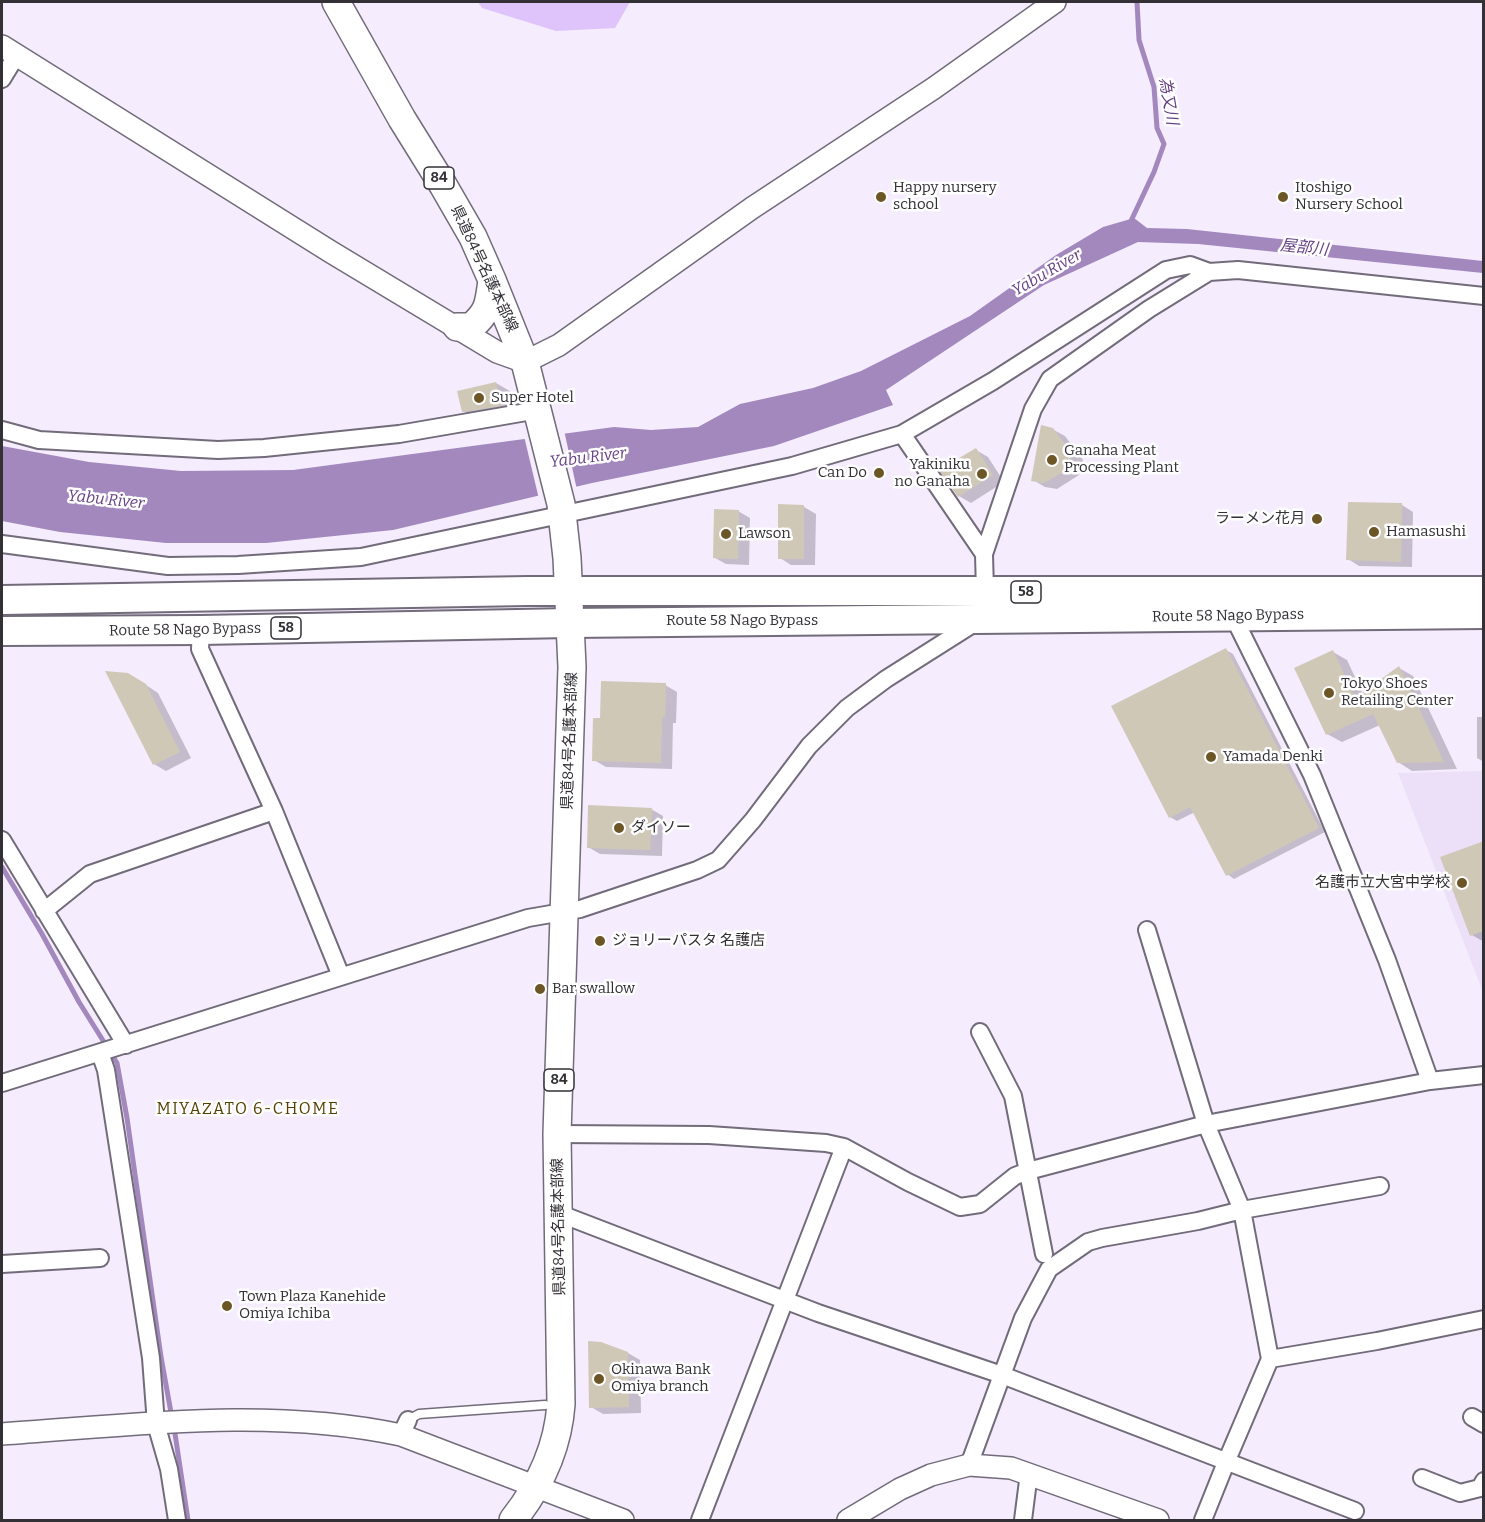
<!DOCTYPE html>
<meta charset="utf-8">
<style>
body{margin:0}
#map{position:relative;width:1485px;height:1522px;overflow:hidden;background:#f5ecfe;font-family:Bitter,serif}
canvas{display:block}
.frame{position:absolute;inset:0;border:3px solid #333036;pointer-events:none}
</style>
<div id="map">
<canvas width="1485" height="1522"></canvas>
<div class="frame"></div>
</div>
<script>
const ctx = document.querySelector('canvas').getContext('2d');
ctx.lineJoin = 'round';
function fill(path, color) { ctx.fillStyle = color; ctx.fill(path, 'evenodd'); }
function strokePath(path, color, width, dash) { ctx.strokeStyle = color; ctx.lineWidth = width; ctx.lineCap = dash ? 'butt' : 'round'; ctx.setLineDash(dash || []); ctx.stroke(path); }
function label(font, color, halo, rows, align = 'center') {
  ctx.font = font + ' Bitter,"Noto Sans JP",serif'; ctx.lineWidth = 5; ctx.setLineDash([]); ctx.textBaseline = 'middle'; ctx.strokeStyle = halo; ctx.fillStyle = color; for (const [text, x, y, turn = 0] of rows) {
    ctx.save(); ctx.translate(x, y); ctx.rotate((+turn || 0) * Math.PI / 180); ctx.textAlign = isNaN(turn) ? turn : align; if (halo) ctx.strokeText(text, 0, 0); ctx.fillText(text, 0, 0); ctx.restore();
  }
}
const built = new Path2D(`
 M1483,771V992L1398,773Z`);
const green = new Path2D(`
 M478,2H630L615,28L556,31L482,8Z`);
const water = new Path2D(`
 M1134,218L1147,228L1187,229L1483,261V273L1198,244L1138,242L1044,285L886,390L893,405L774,446L592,483L393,530L266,543H166L60,532L2,521V446L89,462L181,471L293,470L614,427L651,430L698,427L740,404L813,388L861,371L970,316L1056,255L1103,227Z`);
const pier = new Path2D(`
 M564,430L577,490L539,499L524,436Z`);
const shadow = new Path2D(`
 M496,383L520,397L525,419L488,425L463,411Z
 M1052,429L1065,436L1083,460L1079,475L1057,489L1045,487L1033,480Z
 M976,450L988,457L1004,482L971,503L959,496Z
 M1402,505L1413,512L1412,567L1359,566L1348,559Z
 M804,507L816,514L815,565H791L780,558Z
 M738,511L750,518L749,565L726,564L715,558Z
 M1226,650L1233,654L1325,832L1234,879L1227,874L1195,812L1177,821L1170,817Z
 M1333,652L1347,660L1363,694L1399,668L1413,676L1457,769L1412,771L1398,762L1380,725L1342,742L1327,734Z
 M140,681L158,693L191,758L166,771L154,764Z
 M665,685L677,692L676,723H673L672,769L606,767L594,760L601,720Z
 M1477,717H1484V762L1477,758Z
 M651,809L663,816L662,856L600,854L588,847Z
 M1484,843V942L1472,935Z
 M628,1353L640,1360L641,1413L603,1414L591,1407Z`);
const stream = new Path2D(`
 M1130,223L1154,172L1164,144L1157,128L1154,87L1139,40L1137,2
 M2,867L42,934L79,1002L117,1063L127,1118L161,1357L172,1418
 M174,1427L188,1520`);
const building = new Path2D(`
 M496,382L502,406L462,412L457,391Z
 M1041,425L1053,428L1071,452L1068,469L1044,483L1031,481Z
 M976,448L993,475L958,497L939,470Z
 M1348,502L1402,503L1401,562L1346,560Z
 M778,504L804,505V559H778Z
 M714,509L739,510L738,559L713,558Z
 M1226,648L1319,828L1226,876L1190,807L1169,818L1111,706Z
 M1333,650L1355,698L1399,666L1444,762L1397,763L1373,714L1326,735L1294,668Z
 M105,671L128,673L146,684L180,752L153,765Z
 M601,681L666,683L665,717H662L661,763L592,761L593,718H600Z
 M588,805L652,808L650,850L587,848Z
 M1484,841V931L1470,936L1440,857Z
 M588,1341L601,1342L628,1352L629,1407L589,1408Z`);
const service = new Path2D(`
 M408,1420L419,1414L545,1405`);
const minor = new Path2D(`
 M2,79L16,56
 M2,430L39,440L218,450L264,448L399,434L538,410
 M902,434L984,554
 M2,544L168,566L238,565L361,557L792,466L902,434L993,381L1166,270L1190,265L1209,272L1238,270L1484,296
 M985,592L984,554L1033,409L1050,379L1149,309L1209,272
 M1233,616L1312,775L1387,960L1430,1081L1484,1075
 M201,630L200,649L274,811L341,976
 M2,840L126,1045
 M44,911L90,874L274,811
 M1147,930L1206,1124L1242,1210L1270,1359L1227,1460L1203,1520
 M980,1032L1013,1096L1044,1254
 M100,1053L106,1070L151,1358L156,1424L169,1469L177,1520
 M2,1083L528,918L580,909L697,870L718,860L753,820L809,746L847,708L886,679L976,622
 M557,1134L709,1135L826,1143L844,1147L908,1182L960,1207L980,1204L1015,1176L1028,1171L1206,1124L1430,1081
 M558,1213L818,1313L1002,1375L1355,1511
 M2,1264L100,1258
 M1270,1359L1377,1341L1484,1319
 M1472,1417L1484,1424
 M401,1435L408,1420
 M969,1465L1023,1318L1049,1269L1088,1242L1102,1238L1198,1221L1242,1210L1380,1186
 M1422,1478L1460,1493L1480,1488L1484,1481
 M700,1520L844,1147
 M1023,1520L1029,1473`);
const tertiary = new Path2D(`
 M2,46L331,252L497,352L525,362L559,345L752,208L934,88L1055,2
 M2,1434C133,1425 271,1407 401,1435L623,1520
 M848,1520L900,1489L931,1475L969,1465L1011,1468L1158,1520`);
const primary = new Path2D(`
 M336,2L402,119L443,185L473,237L492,280L525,362L561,504L567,558L572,667L557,1134L561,1404C558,1448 540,1486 513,1520
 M457,327H471C489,312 489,303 492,280`);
const trunk = new Path2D(`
 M2,600L528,591H1484
 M2,631L201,630L570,623L1484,614`);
const markers = [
 [881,197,6,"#6c5626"],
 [1283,197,6,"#6c5626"],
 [479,398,6,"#6c5626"],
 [1052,460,6,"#6c5626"],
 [879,473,6,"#6c5626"],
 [982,474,6,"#6c5626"],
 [1317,519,6,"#6c5626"],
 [1374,532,6,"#6c5626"],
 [726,534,6,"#6c5626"],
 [1329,693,6,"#6c5626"],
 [1211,757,6,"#6c5626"],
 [619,828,6,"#6c5626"],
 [1462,883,6,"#6c5626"],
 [600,941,6,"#6c5626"],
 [540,989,6,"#6c5626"],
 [227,1306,6,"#6c5626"],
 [599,1379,6,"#6c5626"]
];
const shields = [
 [439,178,30],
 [1026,592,30],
 [286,628,30],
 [559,1080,30]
];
const shieldNames = [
 ["84",439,178],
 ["58",1026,592],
 ["58",286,628],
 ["84",559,1080]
];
const poiNames = [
 ["Happy nursery",893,188],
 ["school",893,205],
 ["Itoshigo",1295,188],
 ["Nursery School",1295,205],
 ["Super Hotel",491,398],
 ["Ganaha Meat",1064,451],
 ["Processing Plant",1064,468],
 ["Yakiniku",970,465,"right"],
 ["no Ganaha",970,482,"right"],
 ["Can Do",867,473,"right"],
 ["ラーメン花月",1305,519,"right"],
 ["Hamasushi",1386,532],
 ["Lawson",738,534],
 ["Tokyo Shoes",1341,684],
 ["Retailing Center",1341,701],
 ["Yamada Denki",1223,757],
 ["ダイソー",631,828],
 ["名護市立大宮中学校",1450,883,"right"],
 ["ジョリーパスタ 名護店",612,941],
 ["Bar swallow",552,989],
 ["Town Plaza Kanehide",239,1297],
 ["Omiya Ichiba",239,1314],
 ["Okinawa Bank",611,1370],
 ["Omiya branch",611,1387]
];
const streetNames = [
 ["県道84号名護本部線",484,269,65],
 ["Route 58 Nago Bypass",1228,616,-1],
 ["Route 58 Nago Bypass",742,621],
 ["Route 58 Nago Bypass",185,630,-1],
 ["県道84号名護本部線",570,741,-88],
 ["県道84号名護本部線",559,1227,-91]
];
const waterNames = [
 ["為又川",1168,101,80],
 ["屋部川",1304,248,6],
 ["Yabu River",1047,273,-30],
 ["Yabu River",588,458,-7],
 ["Yabu River",106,500,6]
];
const neighbourhoodNames = [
 ["MIYAZATO 6-CHOME",248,1110]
];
fill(built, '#ebe0f8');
fill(green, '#dfc3fb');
fill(water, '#a288bd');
fill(pier, '#f5ecfe');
fill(shadow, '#0003');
strokePath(stream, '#a288bd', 5);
fill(building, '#d0c8b7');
strokePath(service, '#726b7a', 11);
strokePath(minor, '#726b7a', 20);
strokePath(tertiary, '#726b7a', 24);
strokePath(primary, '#726b7a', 30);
strokePath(trunk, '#726b7a', 32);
strokePath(service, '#fff', 8);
strokePath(minor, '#fff', 16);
strokePath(tertiary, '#fff', 21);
strokePath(primary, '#fff', 27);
strokePath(trunk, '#fff', 28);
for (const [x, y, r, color] of markers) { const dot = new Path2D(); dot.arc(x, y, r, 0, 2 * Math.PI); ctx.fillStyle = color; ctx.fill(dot); strokePath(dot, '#fefefe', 2); }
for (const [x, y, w] of shields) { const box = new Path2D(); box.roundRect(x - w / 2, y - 11, w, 22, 4.5); ctx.fillStyle = '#fefefe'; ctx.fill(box); strokePath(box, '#333036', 1.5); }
label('bold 14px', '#333036', null, shieldNames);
label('15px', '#333036', '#fefefe', poiNames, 'left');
label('15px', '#333036', '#fefefe', streetNames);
label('italic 16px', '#664285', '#fefefe', waterNames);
ctx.letterSpacing = '1.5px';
label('16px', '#563f00', '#fefefe', neighbourhoodNames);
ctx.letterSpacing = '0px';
</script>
